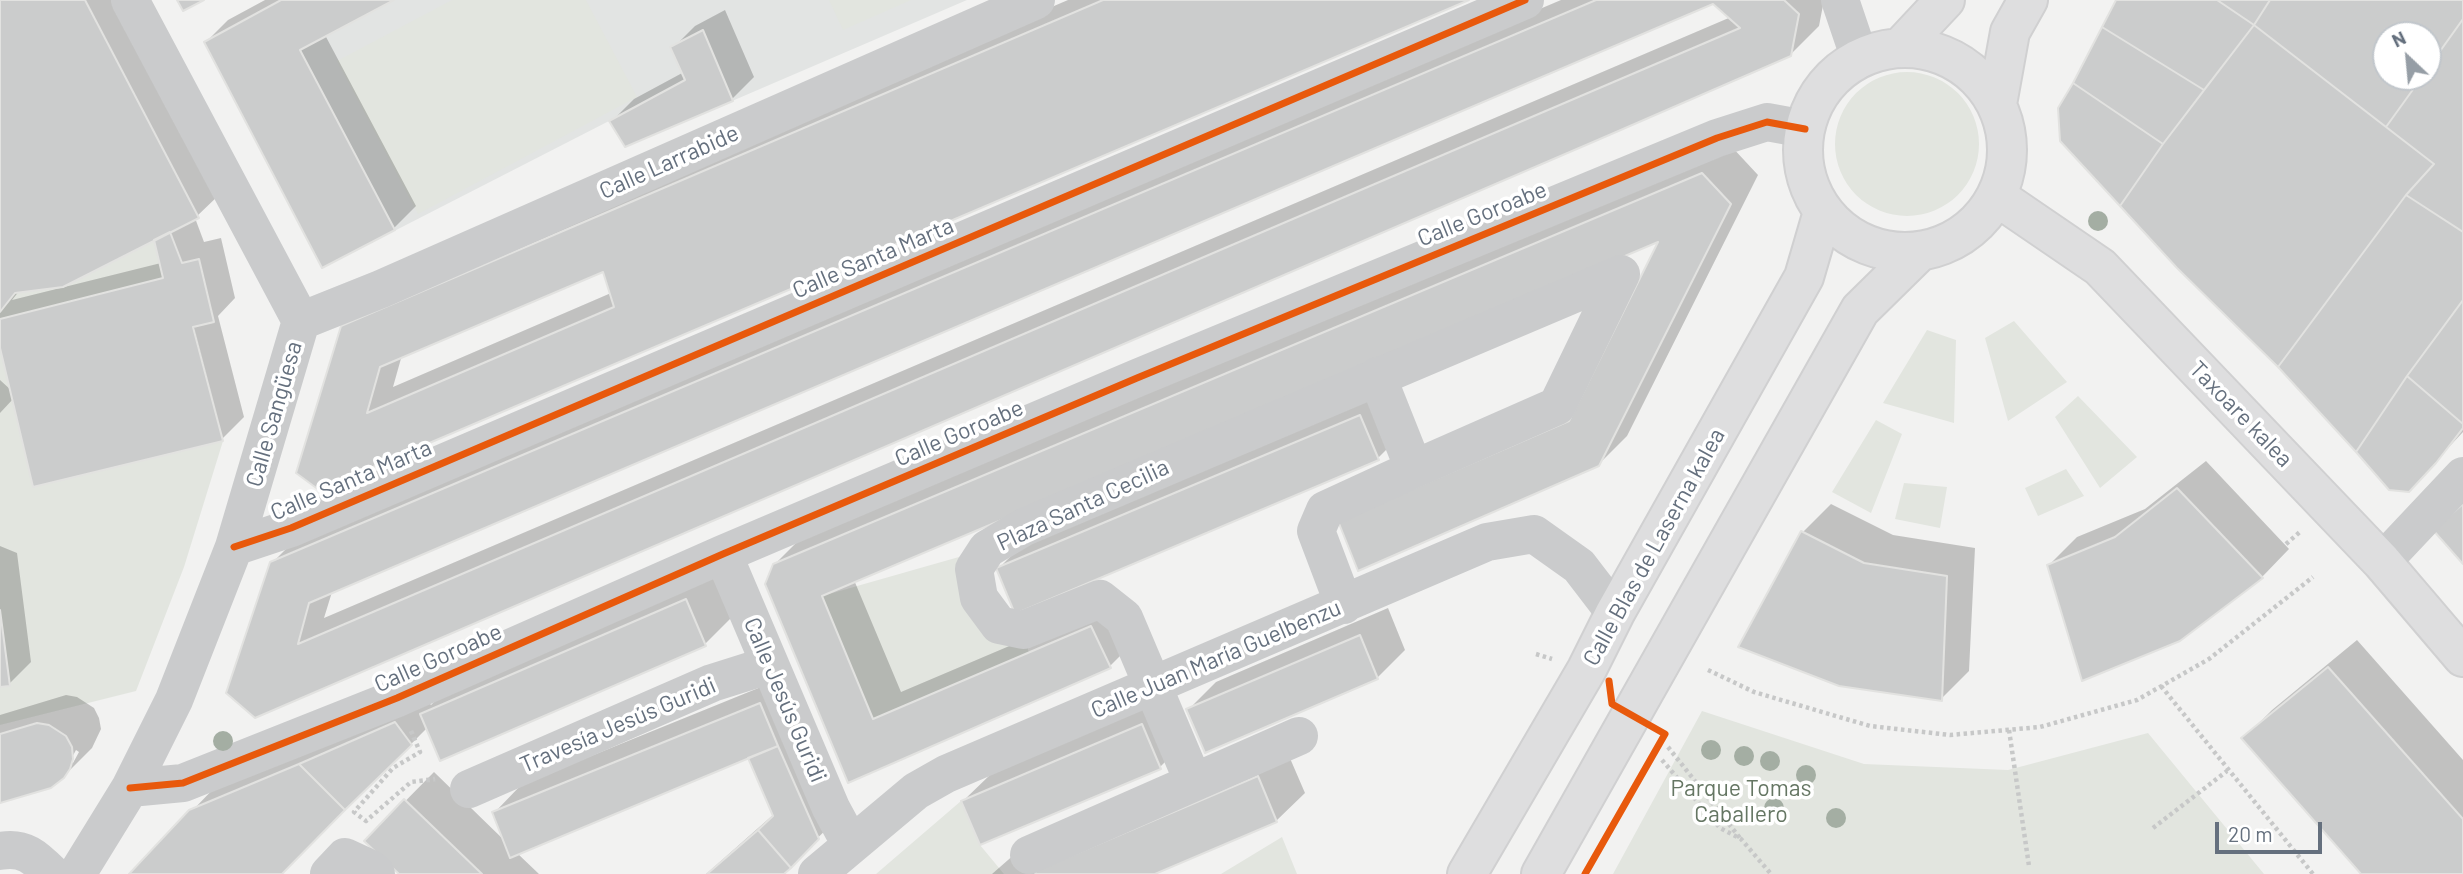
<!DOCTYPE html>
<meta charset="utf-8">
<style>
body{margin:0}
#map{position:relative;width:2463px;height:874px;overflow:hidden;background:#f2f2f1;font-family:Barlow,sans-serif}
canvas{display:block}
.north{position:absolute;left:2372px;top:21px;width:70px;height:70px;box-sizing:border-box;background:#fff;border:2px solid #c1c6cb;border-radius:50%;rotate:334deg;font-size:19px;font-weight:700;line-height:28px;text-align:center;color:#65707e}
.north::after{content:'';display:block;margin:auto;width:24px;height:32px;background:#969ea6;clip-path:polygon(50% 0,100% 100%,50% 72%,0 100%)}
.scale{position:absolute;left:2215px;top:822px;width:107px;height:32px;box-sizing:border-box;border:4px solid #65707e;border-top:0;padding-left:9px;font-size:21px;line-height:24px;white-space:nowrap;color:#65707e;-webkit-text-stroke:5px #fff;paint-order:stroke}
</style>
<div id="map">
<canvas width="2463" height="874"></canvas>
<div class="north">N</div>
<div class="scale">20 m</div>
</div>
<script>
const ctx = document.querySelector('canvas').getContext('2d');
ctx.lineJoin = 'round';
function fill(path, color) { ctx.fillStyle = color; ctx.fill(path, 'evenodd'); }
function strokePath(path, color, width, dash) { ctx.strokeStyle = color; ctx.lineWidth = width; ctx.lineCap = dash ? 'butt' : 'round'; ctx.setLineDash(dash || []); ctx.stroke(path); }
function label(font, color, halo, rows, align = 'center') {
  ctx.font = font + ' Barlow,sans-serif'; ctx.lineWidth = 7; ctx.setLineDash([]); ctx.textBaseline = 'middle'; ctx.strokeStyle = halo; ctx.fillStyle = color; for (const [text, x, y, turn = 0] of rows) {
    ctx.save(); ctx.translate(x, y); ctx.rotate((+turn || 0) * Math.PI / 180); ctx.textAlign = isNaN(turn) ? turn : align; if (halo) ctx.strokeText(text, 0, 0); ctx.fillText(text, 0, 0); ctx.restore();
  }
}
const built = new Path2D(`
 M281,0H967L625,147L609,121L322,268L204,42Z`);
const green = new Path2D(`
 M0,0H85L199,218L170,232L182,263L199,259L214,322L194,327L223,441L184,567L136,691L0,725V687L10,686L0,610Z
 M452,0H586L637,97L418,214L337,61Z
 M829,0H911L843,30Z
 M1835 144a72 72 0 1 1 144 0a72 72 0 1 1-144 0Z
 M2014,321L2067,382L2008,421L1985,338Z
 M1927,330L1956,340L1954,423L1883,403Z
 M2078,396L2137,457L2100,488L2055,417Z
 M1876,420L1902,434L1871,513L1832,492Z
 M2066,469L2084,496L2038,516L2025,488Z
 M1904,483L1947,487L1940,528L1895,519Z
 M987,549L974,569L1023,630L1029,653L873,719L822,596Z
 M1702,711L1864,764L2008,770L2148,733L2264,874H1613Z
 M961,801L980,845L1004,874H876Z
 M1282,837L1297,874H1221Z`);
const shadow = new Path2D(`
 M0,0H119L220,194L195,218L204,242L221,238L235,298L218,316L244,417L222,439L14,398L0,413V380L12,391L0,340ZM155,237L161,263L12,300L20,290Z
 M265,0H390L325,35L416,206L394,228L206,42L228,20Z
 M1068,0H1464L319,488L342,327L371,298ZM605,269L611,293L393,387L402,355Z
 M1561,0H1824L1819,26L1790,55L255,716L272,563L301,534ZM1713,2L1731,17L324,618L332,592Z
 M2119,0H2463V432L2409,490L2179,266ZM2386,35H2428V77H2386Z
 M725,10L754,77L732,99L612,121L634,99L684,72L673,48L695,26Z
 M1731,146L1758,175L1627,436L1598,465L1359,568L1581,401L1661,239L854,580L901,692L1120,599L1138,638L1110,666L849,781L774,565L803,536Z
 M1389,388L1406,430L1378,458L1016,611L998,569L1026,541Z
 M2206,461L2289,549L2262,577L2049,565L2077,537L2145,509Z
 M1831,504L1893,535L1975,548L1969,671L1941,699L1741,646L1803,532Z
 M0,546L17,553L31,662L9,684L0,685Z
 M714,572L733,616L705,644L428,727L282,874H131L220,782L424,695L431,705L450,686Z
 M1388,608L1405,650L1377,678L1188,710L1216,682Z
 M2357,640L2463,760V874H2363L2244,738L2272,710Z
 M788,676L846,810L781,874H706L774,814L749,756L517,853L539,874H401L366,841L434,772L505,841L494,813L522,784Z
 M66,695L77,697L94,708L99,718L101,729L92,748L63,777L0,801V715ZM76,750L79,752L73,763H69Z
 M1170,697L1188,739L1160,767L963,801L992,773Z
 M1286,749L1305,793L1276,821L1151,874H992L1016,853L1035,874L1065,844Z`);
const building = new Path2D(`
 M0,0H85L199,218L63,287L15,293L0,312Z
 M177,0H204L183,11Z
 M281,0H394L300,50L395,230L322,268L204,42Z
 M1103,0H1469L319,490L296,473L341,326ZM603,272L614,307L367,413L380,367Z
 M1596,0H1784L1799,14L1791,56L1600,139L255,718L226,693L270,562ZM1713,4L1740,28L298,644L309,603Z
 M2116,0H2217L2254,25L2204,90L2102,27Z
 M2217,0H2270L2254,25Z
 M2270,0H2463V19L2428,68V35H2386V77H2422L2386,127L2254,25Z
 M2463,19V232L2406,195L2434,164L2386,127L2422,77H2428V68Z
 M2254,25L2434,164L2406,195L2278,367L2177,268L2120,206L2163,144Z
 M2102,27L2204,90L2163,144L2073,83Z
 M703,30L733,101L625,147L609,121L685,80L670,47Z
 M2073,83L2163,144L2120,206L2060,141L2058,108Z
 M1702,173L1731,204L1599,466L1358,571L1338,521L1569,421L1658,242L822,596L873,719L1091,626L1111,668L848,783L765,584L773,564Z
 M2406,195L2463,232V300L2407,376L2356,452L2278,367Z
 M170,232L182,263L199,259L214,322L193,327L223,441L33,487L0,348V319L163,278L154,240Z
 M2463,300V424L2407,376Z
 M2407,376L2463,424V428L2436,463L2409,492L2389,490L2356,452Z
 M1360,415L1379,460L1015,614L996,568Z
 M2177,488L2263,578L2180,641L2082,681L2047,565L2115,537Z
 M2463,504V564L2433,530Z
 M1801,531L1864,563L1947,576L1942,701L1839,686L1738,647Z
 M686,599L706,646L440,761L420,714Z
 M0,610L10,686L0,687Z
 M1360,635L1378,679L1205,753L1186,709Z
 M2328,667L2463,819V874H2361L2241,738Z
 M760,703L778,746L510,858L492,812Z
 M395,722L412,745L345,810L299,764Z
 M37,723L49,725L66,736L72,747L73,759L70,769L64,778L51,788L0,803V734Z
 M1142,724L1161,769L980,845L961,801Z
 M778,746L819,839L791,868L758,830L773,816L748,758Z
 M299,764L345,810L282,874H129L189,810Z
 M1258,776L1277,822L1155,874H1036L1035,871Z
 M404,799L482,874H399L364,841Z
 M758,830L791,868L784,874H707Z`);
const path = new Path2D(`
 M2286,544L2301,531
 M1536,654L1552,659
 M1708,670L1754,692L1870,726L1950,735L2040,727L2137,700L2209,659L2313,577
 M2161,686L2313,874
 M2009,730L2029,866
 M411,731L420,752L393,768L354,812L366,821L411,782L435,779
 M1668,747L1740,838
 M1662,760L1720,828L1741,839L1771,874
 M2153,828L2227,771`);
const minor = new Path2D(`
 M301,321L381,289L1036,0
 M234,547L291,528L1525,0
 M723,554L831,808L851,845
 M2382,562L2463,476
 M1344,605L1316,531L1325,510L1414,469L1377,376
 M1193,781L1124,618L1100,599L1023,630L999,625L979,598L974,569L987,549L1024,527L1621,274L1557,406L1414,469
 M130,788L183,783L397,698L723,554L1137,378L1717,138L1767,122L1805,129
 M469,789L712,683L769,665
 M0,851C24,846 36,858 52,874
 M1029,855L1299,736
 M77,874L130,788L174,700L234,547L301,321L130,0
 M329,874L345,857L371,869L376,874
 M817,874L916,791L946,774L1487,542L1534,534L1579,566L1615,613`);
const tertiary = new Path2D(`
 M1840,0L1860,59`);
const secondary = new Path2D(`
 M1900,48L1945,0
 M1803 150a102 102 0 1 1 204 0a102 102 0 1 1-204 0Z
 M1997,104L2010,32L2028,0
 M1996,196L2100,267L2382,562L2463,657
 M1467,874L1587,669L1615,613L1804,277L1823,212
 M1541,874L1860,310L1919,252`);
const cycleway = new Path2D(`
 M234,547L291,528L1525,0
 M130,788L183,783L397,698L723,554L1137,378L1717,138L1767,122L1805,129
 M1585,874L1665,734L1612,704L1609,681`);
const trees = [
 [2098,221],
 [223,741],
 [1711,750],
 [1744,756],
 [1770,761],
 [1806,775],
 [1774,808],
 [1836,818]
];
const streetNames = [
 ["Calle Larrabide",669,162,-24],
 ["Calle Goroabe",1482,214,-22],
 ["Calle Santa Marta",873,258,-23],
 ["Calle Sangüesa",274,414,-74],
 ["Taxoare kalea",2241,414,46],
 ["Calle Goroabe",959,433,-23],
 ["Calle Santa Marta",351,480,-23],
 ["Plaza Santa Cecilia",1083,505,-25],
 ["Calle Blas de Laserna kalea",1654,547,-61],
 ["Calle Goroabe",438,658,-24],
 ["Calle Juan María Guelbenzu",1216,659,-23],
 ["Calle Jesús Guridi",785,700,67],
 ["Travesía Jesús Guridi",618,725,-23]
];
const parkNames = [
 ["Parque Tomas",1741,788],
 ["Caballero",1741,814]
];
fill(built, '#e2e4e3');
fill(green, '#e2e5df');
fill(shadow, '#0003');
fill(building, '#cbcccc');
strokePath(building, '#e2e2e0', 2);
strokePath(secondary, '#d0d0d1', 42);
strokePath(path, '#c7c8c8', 4.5, [3.5, 3.5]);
strokePath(minor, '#cacbcc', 38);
strokePath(tertiary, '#cacbcc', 38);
strokePath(secondary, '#dededf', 38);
strokePath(cycleway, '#e8590c', 7);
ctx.fillStyle = '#a4aea3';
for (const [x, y] of trees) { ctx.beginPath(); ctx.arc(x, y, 10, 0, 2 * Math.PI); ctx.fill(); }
label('23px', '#65707e', '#fff', streetNames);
label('23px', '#657663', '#fff', parkNames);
</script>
